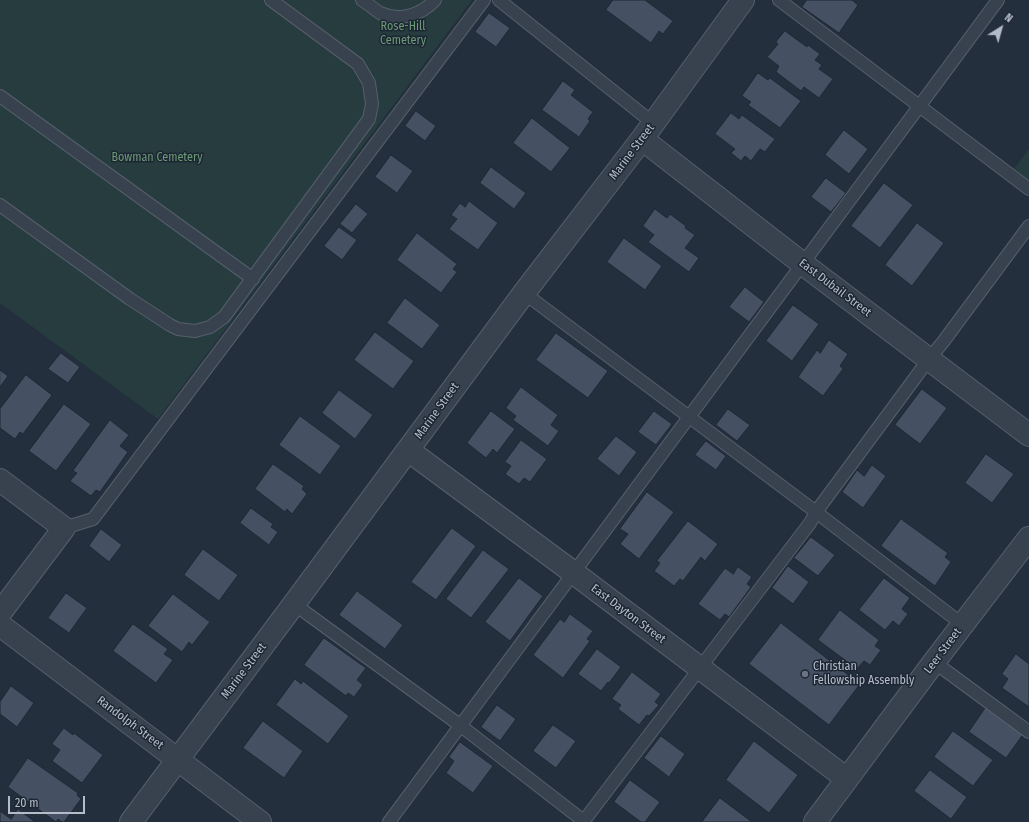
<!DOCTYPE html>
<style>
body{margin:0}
#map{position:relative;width:1029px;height:822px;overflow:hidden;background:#242f3e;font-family:"Fira Sans Condensed",sans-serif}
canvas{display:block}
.north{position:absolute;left:981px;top:8px;width:40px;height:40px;-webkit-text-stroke:3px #1d2633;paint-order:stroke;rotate:37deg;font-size:11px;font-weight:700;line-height:16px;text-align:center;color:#b4bcc9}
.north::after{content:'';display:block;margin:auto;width:14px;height:18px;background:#b4bcc9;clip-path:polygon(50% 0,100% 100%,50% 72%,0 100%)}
.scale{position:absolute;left:8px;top:796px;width:77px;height:18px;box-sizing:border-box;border:2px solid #b4bcc9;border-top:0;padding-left:5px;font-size:12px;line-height:14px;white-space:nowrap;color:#b4bcc9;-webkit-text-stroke:3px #1d2633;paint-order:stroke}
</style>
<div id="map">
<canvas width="1029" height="822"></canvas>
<div class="north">N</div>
<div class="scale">20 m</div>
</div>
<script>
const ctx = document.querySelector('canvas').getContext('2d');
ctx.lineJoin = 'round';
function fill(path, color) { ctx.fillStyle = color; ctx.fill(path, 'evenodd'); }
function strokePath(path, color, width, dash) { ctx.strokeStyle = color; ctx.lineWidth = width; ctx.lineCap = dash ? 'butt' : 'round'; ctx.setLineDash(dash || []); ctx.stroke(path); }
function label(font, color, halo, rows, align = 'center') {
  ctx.font = font + ' "Fira Sans Condensed",sans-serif'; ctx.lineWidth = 3; ctx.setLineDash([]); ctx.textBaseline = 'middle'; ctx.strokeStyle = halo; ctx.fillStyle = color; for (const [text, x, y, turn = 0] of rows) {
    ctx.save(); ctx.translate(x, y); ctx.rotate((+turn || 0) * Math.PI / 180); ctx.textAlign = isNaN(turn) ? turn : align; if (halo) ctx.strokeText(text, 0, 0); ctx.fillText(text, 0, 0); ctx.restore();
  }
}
const green = new Path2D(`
 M0,0H472L158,419L0,303Z
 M1029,149V188L1010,174Z`);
const building = new Path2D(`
 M613,0H645L673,21L663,34L659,31L651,43L606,10Z
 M807,0H852L858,5L839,33L802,7Z
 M489,13L510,28L496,47L475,32Z
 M785,31L807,47L808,45L820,54L815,60L822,65L819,69L833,79L819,98L804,87L801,91L776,72L779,66L767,57L778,44L776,42Z
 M758,73L768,80L770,78L801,101L780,128L748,105L751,102L742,96Z
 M563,81L575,90L571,95L593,112L588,119L590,121L579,137L542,110Z
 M416,111L436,126L425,141L405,126Z
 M731,113L739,119L742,115L775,139L765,152L760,149L751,161L745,156L741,161L731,153L735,149L715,134Z
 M532,118L570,148L551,172L513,143Z
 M844,130L868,149L849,174L825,155Z
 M391,155L413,171L397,193L375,177Z
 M491,167L526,193L514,209L480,183Z
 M826,178L846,193L831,212L811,197Z
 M884,183L913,205L880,248L851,226Z
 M469,201L498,223L478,250L449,229L457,219L451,215L460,203L465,207Z
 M356,204L368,214L352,233L340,224Z
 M655,209L667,218L670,214L686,226L685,228L695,235L685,248L699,258L689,272L648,242L654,235L643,226Z
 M917,223L944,243L912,286L885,265Z
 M339,227L357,240L342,260L324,246Z
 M417,233L457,264L453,269L457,272L441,293L397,260Z
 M624,238L662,266L645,290L607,262Z
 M745,287L764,302L749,322L729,307Z
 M405,298L440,325L422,349L387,323Z
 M793,305L819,324L792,361L766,341Z
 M375,332L414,361L393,389L354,360Z
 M556,333L608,371L588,398L536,360Z
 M829,340L848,354L840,366L843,369L823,396L798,377L817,350L820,353Z
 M61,353L80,367L68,383L48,369Z
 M0,370L8,376L0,387Z
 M26,375L52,395L23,434L20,432L15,439L0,428V409Z
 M521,387L558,415L551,425L559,431L548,446L513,420L516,416L506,408Z
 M922,389L947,408L920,444L895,425Z
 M339,390L373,415L355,439L322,413Z
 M64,404L91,424L56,471L29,451Z
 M728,409L750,425L737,441L716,425Z
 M491,411L515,429L497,453L493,449L486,458L467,443Z
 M654,411L672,424L656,445L638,432Z
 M300,416L341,446L320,475L279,445Z
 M110,420L129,435L120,446L128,452L100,492L96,490L91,496L70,481L77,473L73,471Z
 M616,436L637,452L619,476L597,459Z
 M521,440L547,459L530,482L524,478L519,484L505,474L511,466L505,462Z
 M706,441L726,456L716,470L695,455Z
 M986,454L1014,474L992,503L965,483Z
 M273,464L304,486L302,489L307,494L292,514L287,509L285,512L255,489Z
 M872,465L886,476L863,508L842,492L857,470L864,476Z
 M647,492L674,512L639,559L620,544L628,534L620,529Z
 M251,508L273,524L271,527L278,532L269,545L240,523Z
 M901,519L948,553L945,557L951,562L935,586L881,546Z
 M688,521L718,544L705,561L701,557L683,581L680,579L674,586L654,571L660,563L657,561Z
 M452,528L476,546L436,600L411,582Z
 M101,529L122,545L109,562L89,546Z
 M811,537L835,555L818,576L794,558Z
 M203,549L238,575L219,601L184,575Z
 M483,550L509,569L471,618L446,599Z
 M788,566L809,582L793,604L772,588Z
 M738,567L752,577L747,584L751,587L729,617L725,614L720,620L698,604L725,568L733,574Z
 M519,578L543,596L510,641L485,622Z
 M884,578L910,598L902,609L908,614L899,626L893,621L885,630L859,610Z
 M357,591L403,625L385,649L339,615Z
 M66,593L87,608L69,633L48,618Z
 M173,594L210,622L192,645L189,642L182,652L148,626Z
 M840,610L879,640L875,646L881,650L870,665L864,661L857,669L818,640Z
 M570,614L593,631L587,639L590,641L563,678L533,655L560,619L564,622Z
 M781,623L860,684L829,725L749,664Z
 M133,624L168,649L164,654L173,660L156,683L113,651Z
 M324,638L366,668L357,680L363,685L354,697L348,693L346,696L304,665Z
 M597,649L621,667L609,683L608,682L601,691L578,674Z
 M1016,654L1029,664V707L1002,688L1008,679L1002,674Z
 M632,672L661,694L655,702L659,705L649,716L647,715L639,725L618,709L621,705L612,699Z
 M295,679L301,684L303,681L349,716L328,744L276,705Z
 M11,686L34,703L17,727L0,714V702Z
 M497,705L516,719L500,741L481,727Z
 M986,707L1024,733L1006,758L969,732Z
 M263,721L303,751L284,778L243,748Z
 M553,725L576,741L556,768L533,751Z
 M64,728L73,735L74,733L103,755L82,783L52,761L60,750L52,744Z
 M953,731L993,760L973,786L934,757Z
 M661,736L685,754L669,777L644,758Z
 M754,741L798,775L769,813L726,780Z
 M460,742L493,766L473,793L446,773L454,761L449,757Z
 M28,758L78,793L77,795L81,799L64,822H62L58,819L56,822L8,787Z
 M930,770L967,797L951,819L914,791Z
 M630,780L660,802L645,822H641L614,802Z
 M720,798L752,822H702Z
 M18,809L35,822H0V811L11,819Z`);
const lane = new Path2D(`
 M362,0C368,4 374,9 380,13C400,22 421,15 435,0
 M499,0L653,123
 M779,0L1029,189
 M0,96L253,279
 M0,205L130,299L170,325L178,329L195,331L210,327L224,317L369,119L372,104L369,83L358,64L271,0
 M524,293L816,512L962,624
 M64,528L93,519L484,0
 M294,604L461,726L585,822
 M934,662L1029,732
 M389,822L998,0
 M583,822L810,523L816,512L929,359L943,342L1029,226`);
const street = new Path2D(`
 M642,139L803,264L1029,435
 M408,450L574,573L847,779
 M0,480L64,528L0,613
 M0,625L260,822
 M131,822L294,604L524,293L642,139L743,0
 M815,822L934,662L1029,538`);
const markers = [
 [805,674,4,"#6b7280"]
];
const parkNames = [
 ["Rose-Hill",403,27],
 ["Cemetery",403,41],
 ["Bowman Cemetery",157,158]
];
const streetNames = [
 ["Marine Street",632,152,-53],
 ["East Dubail Street",835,288,37],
 ["Marine Street",437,411,-54],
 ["East Dayton Street",628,614,37],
 ["Leer Street",943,651,-53],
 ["Marine Street",244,671,-53],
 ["Randolph Street",130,723,37]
];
const poiNames = [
 ["Christian",813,667],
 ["Fellowship Assembly",813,681]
];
fill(green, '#263c3f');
fill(building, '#455162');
strokePath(building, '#1f2835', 1);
strokePath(lane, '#565f6c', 14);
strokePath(street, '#565f6c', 24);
strokePath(lane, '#38414e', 12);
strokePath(street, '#38414e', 22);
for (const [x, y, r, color] of markers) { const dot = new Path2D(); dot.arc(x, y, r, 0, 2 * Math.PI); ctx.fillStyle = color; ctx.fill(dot); strokePath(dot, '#1d2633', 1.5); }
label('12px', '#6b9a76', '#1d2633', parkNames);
label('12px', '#b4bcc9', '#1d2633', streetNames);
label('12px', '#b4bcc9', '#1d2633', poiNames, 'left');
</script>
